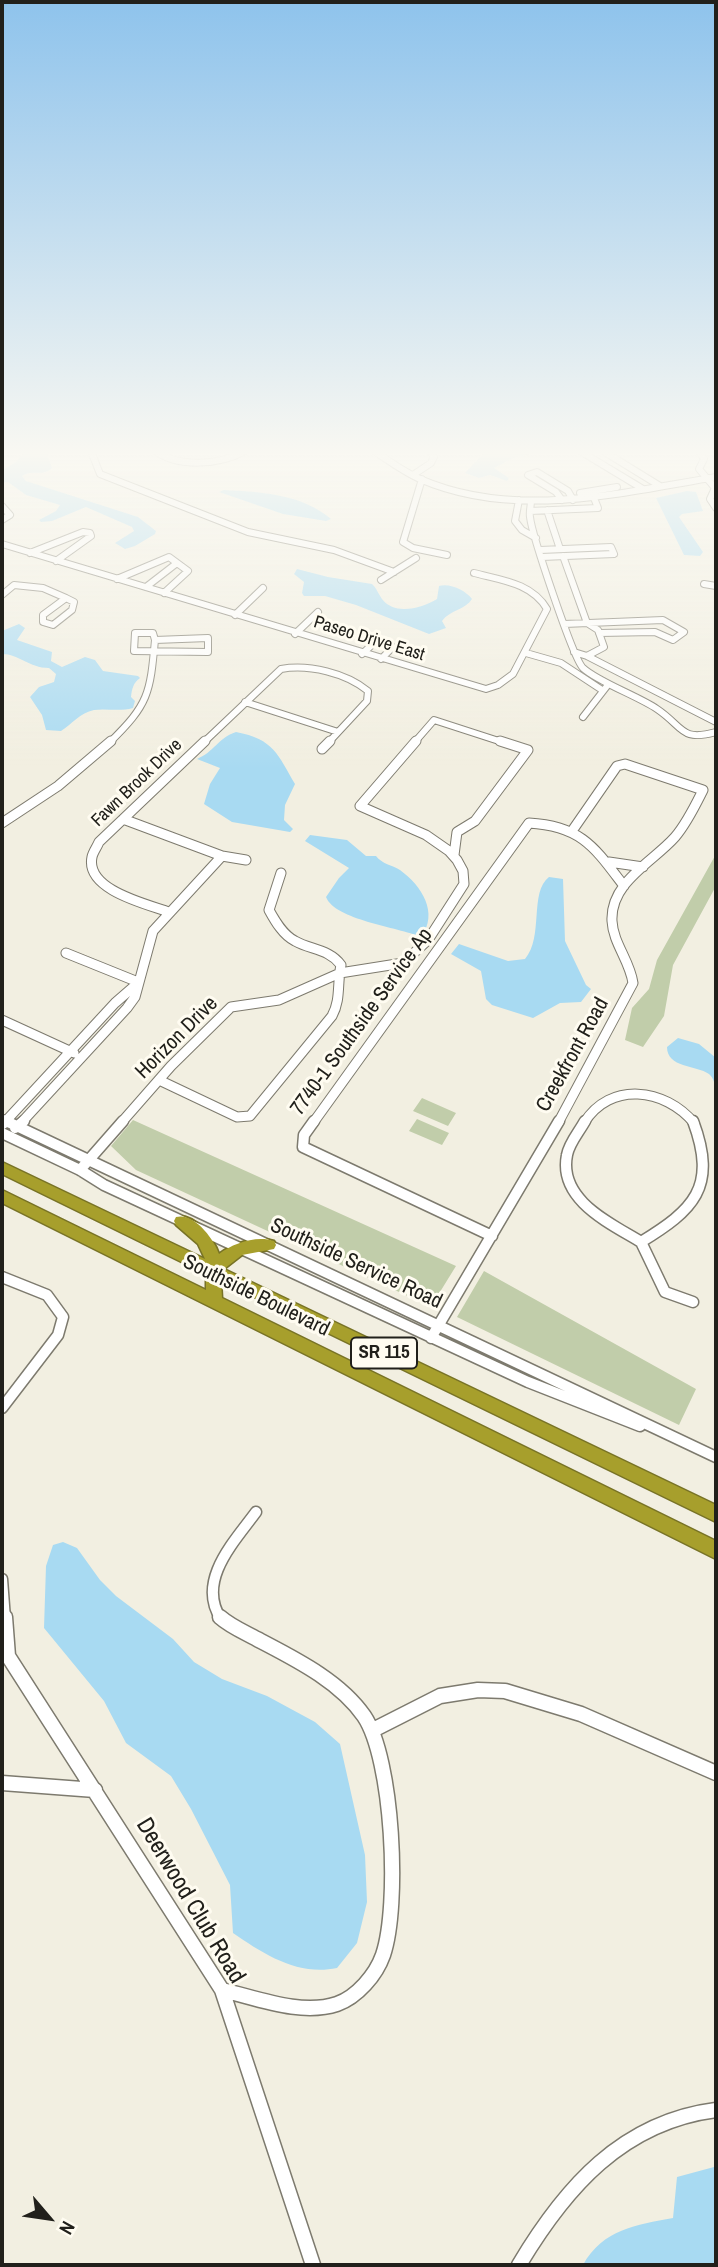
<!DOCTYPE html>
<style>
body{margin:0}
#map{position:relative;width:718px;height:2267px;overflow:hidden;background:#f2efe1;font-family:"Archivo Narrow",sans-serif}
canvas{display:block}
.frame{position:absolute;inset:0;border:4px solid #21201b;pointer-events:none}
.north{position:absolute;left:14px;top:2183px;width:70px;height:70px;-webkit-text-stroke:5px #fffcf1;paint-order:stroke;rotate:119deg;font-size:19px;font-weight:700;line-height:28px;text-align:center;color:#21201b}
.north::after{content:'';display:block;margin:auto;width:24px;height:32px;background:#21201b;clip-path:polygon(50% 0,100% 100%,50% 72%,0 100%)}
</style>
<div id="map">
<canvas width="718" height="2267"></canvas>
<div class="frame"></div>
<div class="north">N</div>
</div>
<script>
const ctx = document.querySelector('canvas').getContext('2d');
ctx.lineJoin = 'round';
function fill(path, color) { ctx.fillStyle = color; ctx.fill(path, 'evenodd'); }
function strokePath(path, color, width, dash) { ctx.strokeStyle = color; ctx.lineWidth = width; ctx.lineCap = dash ? 'butt' : 'round'; ctx.setLineDash(dash || []); ctx.stroke(path); }
function label(font, color, halo, rows, align = 'center') {
  ctx.font = font + ' "Archivo Narrow",sans-serif'; ctx.lineWidth = 6; ctx.setLineDash([]); ctx.textBaseline = 'middle'; ctx.strokeStyle = halo; ctx.fillStyle = color; for (const [text, x, y, turn = 0] of rows) {
    ctx.save(); ctx.translate(x, y); ctx.rotate((+turn || 0) * Math.PI / 180); ctx.textAlign = isNaN(turn) ? turn : align; if (halo) ctx.strokeText(text, 0, 0); ctx.fillText(text, 0, 0); ctx.restore();
  }
}
const green = new Path2D(`
 M716,854V886L673,965L664,1016L643,1047L625,1040L632,1008L649,989L657,960Z
 M422,1098L456,1113L448,1126L413,1111Z
 M417,1119L449,1133L442,1145L409,1131Z
 M133,1120L456,1266L435,1300L412,1298L136,1170L111,1146Z
 M484,1271L696,1389L679,1425L457,1317Z`);
const water = new Path2D(`
 M25,451L47,453L52,468C43,477 32,469 22,476L26,481L138,517L156,531L155,534L135,546L125,549L115,543L134,531L132,527L86,507L52,521L41,522L39,520L56,511L60,505L26,495L8,482L2,483V471L17,461Z
 M486,451H538V452L513,458L494,468L509,478L507,481L490,475L479,478L465,473Z
 M224,490C261,492 302,494 331,519L326,521L283,514L219,492Z
 M687,491L696,492L703,511L682,514L679,517L703,552L700,556L684,555L656,498Z
 M297,569L328,577L372,584C377,589 378,593 382,599C395,616 422,608 437,599L439,586C451,583 466,591 472,599C465,610 450,610 442,621L446,628L429,634L356,605L325,596H304L302,593L304,582L294,574Z
 M19,624L25,628L17,640L52,652L51,661L62,667L85,657L95,660L103,671L138,676L140,678C133,683 132,689 131,697L135,701L133,708C119,712 107,708 94,710C80,713 72,724 61,731L46,730L42,715L30,697L39,687L54,682L56,674L49,668C29,668 19,654 2,654V631Z
 M236,732C274,739 278,755 295,784L285,805L284,820L293,829L290,832L232,822L204,804L210,784L220,768L197,759C214,752 218,738 236,732Z
 M310,835L347,840L366,856H376C382,864 392,865 400,870C422,886 439,913 421,937C398,927 335,920 326,897L339,878L349,868L305,841Z
 M549,877L563,879L565,941L586,985L591,989L581,1002L560,1003L533,1018L492,1005L486,999L481,971L451,954L459,944L508,961L525,959C544,937 529,892 549,877Z
 M678,1038L699,1044L716,1058V1091C715,1085 714,1078 709,1074C696,1065 667,1068 667,1047Z
 M63,1542L77,1548L100,1580L116,1596L173,1639L194,1662L222,1679L267,1696L315,1722L340,1744L365,1855L367,1902L357,1943L337,1968C298,1976 265,1955 233,1933L230,1885L191,1809L171,1776L126,1743L104,1701L44,1628L46,1566L53,1545Z
 M714,2167L716,2265H583C603,2229 636,2225 673,2218L677,2177Z`);
const minorFar3 = new Path2D(`
 M91,451L100,474L248,532L334,550L394,572
 M155,451C179,468 220,465 245,451
 M374,451C389,461 404,472 420,479C514,520 619,493 716,477
 M580,451L643,489
 M603,451L660,486
 M699,451L704,459L699,469L715,488L710,499L716,508
 M413,475L431,463L434,457L430,451
 M422,479L403,542L413,548L447,555
 M580,493L617,487
 M519,500L515,521L522,530L536,538
 M562,500L556,492L528,475L537,472L568,491L573,500
 M531,501C531,506 529,512 530,517C532,535 573,658 583,668C598,682 638,696 657,709C684,727 680,742 716,732
 M2,506L10,515L2,520
 M547,510L560,549
 M530,511L598,508L594,498
 M2,544L486,689L498,685L513,674L547,609C532,583 501,580 474,573
 M540,550L611,547L614,554L542,557
 M30,553L83,532L90,533L91,536L56,561
 M563,556L587,623L598,630L604,647L587,656
 M117,579L169,557L188,571L164,593
 M381,580L416,558
 M704,584L716,586
 M146,587L177,563
 M2,595L14,585L43,588L66,598
 M66,598L74,602L72,610L53,625L43,622V615Z
 M235,615L263,588
 M564,624L663,620L684,632L673,640L655,632L599,633
 M135,633H153L155,640L208,638V652L134,651Z
 M295,634L318,612
 M574,652L587,656L716,722
 M526,653L561,663L602,690
 M362,654L375,642L393,647L381,659
 M245,702L338,732
 M583,717L607,686
 M109,743C149,704 150,694 155,640
 M203,743L281,669C309,664 346,673 368,691L367,701L328,743
 M414,743L434,720L505,743`);
const minorFar2 = new Path2D(`
 M322,749L330,741
 M123,819L222,856L246,860
 M2,823L58,786L111,741
 M454,855L457,832L475,821L528,750L500,741
 M609,862L643,867
 M169,912C147,904 85,890 92,857C93,852 97,847 99,842L205,741
 M66,953L138,982
 M2,1020L74,1053
 M159,1080L237,1117L250,1116L332,1016C341,1000 337,983 341,965C329,949 311,950 295,941C283,935 275,921 269,910L281,873
 M2,1119L10,1123
 M4,1123L115,1003L138,983
 M21,1123L127,1008L135,997L153,931L222,856
 M121,1123L171,1066L231,1007L279,1000L340,973L403,963L428,940L464,884L463,871L457,860L449,851L426,835L360,806L416,741
 M313,1123L529,823C582,826 595,848 624,886
 M558,1123L633,983C630,961 613,943 612,921C610,882 653,862 675,837C687,823 695,806 703,790L625,764L617,766L572,831
 M584,1123C610,1081 665,1088 694,1123`);
const minorFar1 = new Path2D(`
 M6,1121L716,1457
 M314,1121L304,1135L303,1147L492,1236
 M585,1121C579,1132 569,1143 567,1155C558,1200 610,1223 641,1242C693,1210 718,1188 693,1121
 M3,1124L6,1121
 M15,1128L24,1121
 M2,1133L80,1170L104,1185L528,1382L640,1426
 M80,1170L123,1121
 M641,1242L665,1292L693,1302
 M2,1277L47,1295L63,1317L58,1335L2,1408
 M431,1338L559,1121
 M2,1579L5,1619
 M221,1619C196,1581 234,1542 256,1512`);
const minor = new Path2D(`
 M5,1617L8,1656L222,1990L313,2265
 M220,1617C230,1626 244,1632 257,1639C293,1658 339,1680 364,1716C393,1759 400,1905 383,1955C376,1975 357,1997 337,2004C301,2016 257,1998 222,1990
 M373,1730L440,1696L478,1690L505,1691L581,1714L716,1773
 M2,1783L95,1790
 M519,2265C565,2188 622,2122 716,2110`);
const highway = new Path2D(`
 M2,1162L205,1259L198,1244L176,1225L174,1221L176,1217C194,1212 214,1239 219,1254C233,1243 257,1235 274,1241L276,1245L274,1249L242,1255L224,1269L716,1505V1522L221,1281L222,1298L716,1541V1559L2,1203V1190L206,1290V1274L2,1174Z`);
const farStreetnames = [
 ["Paseo Drive East",369,639,17],
 ["Fawn Brook Drive",137,783,-44]
];
const shields = [
 [384,1353,66]
];
const shieldNames = [
 ["SR 115",384,1353]
];
const streetNames = [
 ["7740-1 Southside Service Ap",362,1022,-54],
 ["Horizon Drive",177,1038,-45],
 ["Creekfront Road",573,1055,-61],
 ["Southside Service Road",356,1264,25],
 ["Southside Boulevard",256,1296,26]
];
const nearStreetnames = [
 ["Deerwood Club Road",190,1901,59]
];
fill(green, '#c1cdaa');
fill(water, '#a8daf2');
strokePath(minorFar3, '#7d7a6e', 8);
strokePath(minorFar2, '#7d7a6e', 11);
strokePath(minorFar1, '#7d7a6e', 13);
strokePath(minor, '#7d7a6e', 17);
strokePath(highway, '#787326', 3);
strokePath(minorFar3, '#fff', 6);
strokePath(minorFar2, '#fff', 9);
strokePath(minorFar1, '#fff', 10);
strokePath(minor, '#fff', 14);
fill(highway, '#a79f2c');
const sky = ctx.createLinearGradient(0, 0, 0, 769);
sky.addColorStop(0, '#8ec3ec');
sky.addColorStop(0.59, '#f9f8f2');
sky.addColorStop(1, '#f9f8f200');
ctx.fillStyle = sky;
ctx.fillRect(0, 0, 718, 769);
label('18px', '#21201b', '#fffcf1', farStreetnames);
for (const [x, y, w] of shields) { const box = new Path2D(); box.roundRect(x - w / 2, y - 15.5, w, 31, 5); ctx.fillStyle = '#fffcf1'; ctx.fill(box); strokePath(box, '#21201b', 2); }
label('bold 19px', '#21201b', null, shieldNames);
label('21px', '#21201b', '#fffcf1', streetNames);
label('24px', '#21201b', '#fffcf1', nearStreetnames);
</script>
